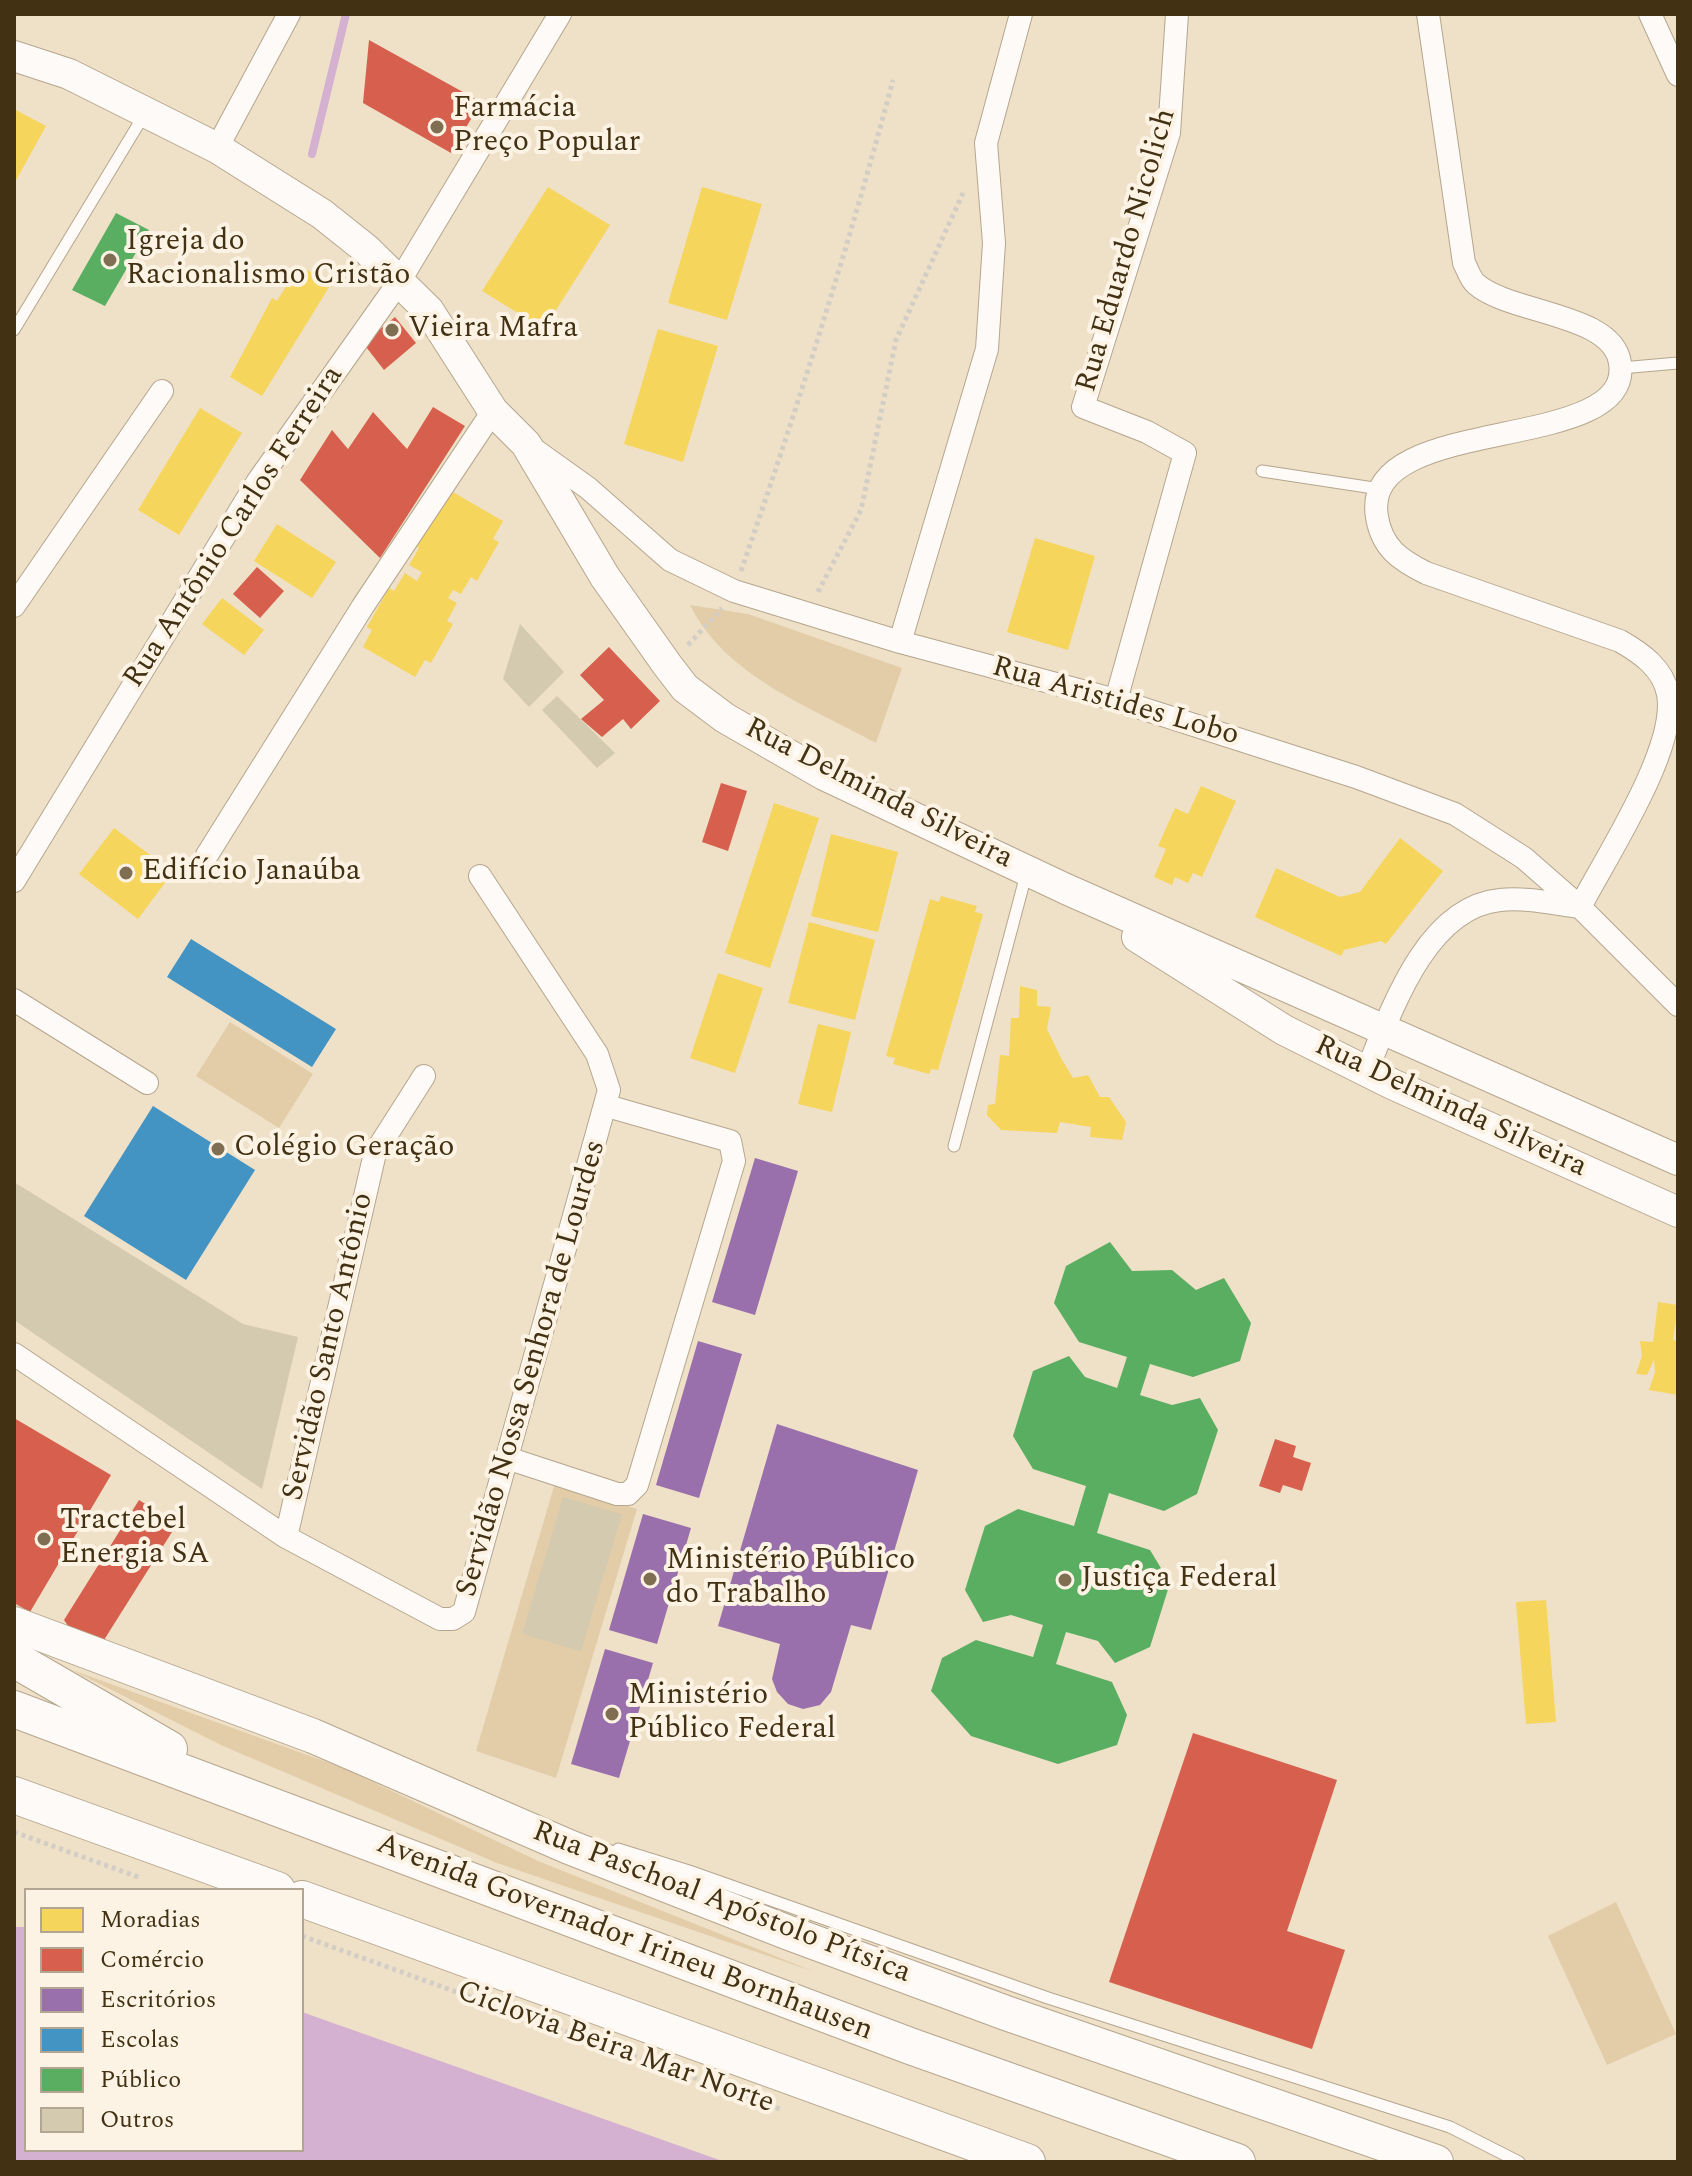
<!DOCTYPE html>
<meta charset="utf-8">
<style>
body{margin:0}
#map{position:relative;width:1692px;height:2176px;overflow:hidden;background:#efe0c8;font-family:Spectral,serif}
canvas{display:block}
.frame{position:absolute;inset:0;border:16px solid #423112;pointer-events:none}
.legend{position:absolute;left:24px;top:1888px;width:280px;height:264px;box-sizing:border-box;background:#fcf3e5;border:2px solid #b2a591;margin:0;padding:10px 14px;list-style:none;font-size:24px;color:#423112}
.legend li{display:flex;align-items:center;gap:16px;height:40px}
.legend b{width:40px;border:2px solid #b2a591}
</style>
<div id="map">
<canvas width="1692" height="2176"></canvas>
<div class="frame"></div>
<ul class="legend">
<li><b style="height:22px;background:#f6d55c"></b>Moradias</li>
<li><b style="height:22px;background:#d6604d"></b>Comércio</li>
<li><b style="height:22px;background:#9970ab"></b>Escritórios</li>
<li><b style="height:22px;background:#4393c3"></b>Escolas</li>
<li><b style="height:22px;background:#5aae61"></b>Público</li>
<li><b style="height:22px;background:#d4caaf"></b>Outros</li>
</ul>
</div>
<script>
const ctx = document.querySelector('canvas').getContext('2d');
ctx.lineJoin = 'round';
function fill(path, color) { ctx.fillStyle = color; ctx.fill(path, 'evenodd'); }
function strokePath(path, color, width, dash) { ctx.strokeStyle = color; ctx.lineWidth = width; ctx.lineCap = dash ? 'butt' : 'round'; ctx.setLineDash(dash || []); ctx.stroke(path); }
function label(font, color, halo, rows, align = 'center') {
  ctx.font = font + ' Spectral,serif'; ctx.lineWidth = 8; ctx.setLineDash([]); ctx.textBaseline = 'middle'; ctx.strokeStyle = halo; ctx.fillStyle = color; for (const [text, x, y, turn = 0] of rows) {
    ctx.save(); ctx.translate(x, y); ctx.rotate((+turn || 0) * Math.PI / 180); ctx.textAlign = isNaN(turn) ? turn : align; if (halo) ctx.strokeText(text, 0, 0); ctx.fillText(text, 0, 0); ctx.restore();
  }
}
const green = new Path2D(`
 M690,605L748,614L902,668L876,743C810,707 725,676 690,605Z
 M230,1022L313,1074L279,1128L196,1076Z
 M555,1483L637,1509L556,1778L476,1751Z
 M72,1670L346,1769L538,1861L815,1972L497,1863L223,1746Z
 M1616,1902L1676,2034L1607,2065L1548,1936Z`);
const water = new Path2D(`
 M14,1927H26V2150H302V2012L725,2162H14Z`);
const homes = new Path2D(`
 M14,109L46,126L14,184Z
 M548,187L610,225L544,329L482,291Z
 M702,187L762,204L727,320L668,303Z
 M299,265L331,284L262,396L230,377L272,298L277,301Z
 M658,329L718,346L683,462L624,444Z
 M200,408L242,433L179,535L138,510Z
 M451,491L503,521L493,539L499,542L477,581L471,577L461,594L453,590L448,598L457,603L447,621L453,624L431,663L425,660L415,677L363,647L372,630L367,627L389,588L394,591L405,573L417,581L422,572L409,565L419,548L414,545Z
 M277,524L336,562L312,598L254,561Z
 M1035,538L1095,556L1068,650L1007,632Z
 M222,598L264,630L244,655L202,624Z
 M1201,786L1236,801L1202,877L1193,873L1188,883L1175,877L1172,885L1154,877L1166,849L1158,846L1175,808L1188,814Z
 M774,803L819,818L770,968L725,953Z
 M114,828L173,872L138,919L79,874Z
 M831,834L898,852L878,932L811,916Z
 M1400,838L1443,871L1386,944L1381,941L1344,950L1341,956L1255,917L1276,868L1340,897L1360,892Z
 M941,896L977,906L975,912L983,914L938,1070L931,1069L929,1074L893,1064L895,1058L886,1056L930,899L939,902Z
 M809,922L875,940L855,1020L788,1003Z
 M718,973L763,988L735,1073L690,1058Z
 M1020,986L1037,990V1006L1051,1007L1047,1029L1061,1058L1073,1078L1088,1075L1100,1097H1109L1126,1122L1122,1140L1090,1137L1091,1127L1060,1122L1057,1133L1001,1130L987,1115L988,1105L995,1104L1000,1055L1009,1056L1011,1018H1019Z
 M818,1024L851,1032L832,1112L798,1104Z
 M1658,1302L1678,1305L1673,1340L1678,1342V1395L1649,1390L1655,1372L1654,1360L1647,1375L1636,1374L1642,1356L1640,1341L1653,1342Z
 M1546,1600L1556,1722L1526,1724L1516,1602Z`);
const shops = new Path2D(`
 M369,40L481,102L451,153L363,103Z
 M395,317L416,343L384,370L363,343Z
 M433,407L465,426L380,558L300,480L332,430L348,449L373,412L407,449Z
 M257,567L284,591L260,618L233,594Z
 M609,647L660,701L631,729L623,719L602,737L581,719L604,700L580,675Z
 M721,783L747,791L728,851L702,842Z
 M14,1418L111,1475L30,1612L14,1603Z
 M1275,1439L1296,1446L1293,1457L1311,1463L1302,1491L1283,1485L1280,1493L1259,1486Z
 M139,1500L177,1524L104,1640H78L64,1620Z
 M1193,1733L1337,1780L1287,1931L1345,1950L1312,2049L1109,1982Z`);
const offices = new Path2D(`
 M755,1158L798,1171L755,1315L712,1302Z
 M698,1341L742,1354L699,1498L656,1485Z
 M777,1424L918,1470L871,1630L851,1625L831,1692L820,1705L803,1709L788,1704L777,1692L772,1679L780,1644L718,1626Z
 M643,1514L691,1528L657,1644L609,1630Z
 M605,1649L653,1663L619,1778L571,1764Z`);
const schools = new Path2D(`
 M191,939L336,1029L312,1067L167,977Z
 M153,1106L255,1170L186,1280L84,1216Z`);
const public = new Path2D(`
 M116,213L149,230L105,306L72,290Z
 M1110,1242L1132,1271L1172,1270L1196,1290L1224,1278L1251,1323L1240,1361L1193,1377L1150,1364L1140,1395L1172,1405L1200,1398L1218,1430L1197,1494L1164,1511L1109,1493L1097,1533L1150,1550L1170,1583L1150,1647L1115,1663L1098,1641L1066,1632L1056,1664L1112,1682L1127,1715L1117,1745L1058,1764L971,1736L931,1691L942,1658L976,1640L1033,1657L1043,1625L1011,1615L983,1622L965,1590L985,1526L1018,1509L1074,1526L1086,1486L1033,1469L1013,1436L1033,1371L1069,1356L1085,1377L1117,1388L1127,1357L1079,1342L1054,1303L1066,1266Z`);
const stream = new Path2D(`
 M312,154L346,14`);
const building = new Path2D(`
 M520,624L564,672L529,707L503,679Z
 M557,696L615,753L597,768L542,710Z
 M14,1182L243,1324L298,1337L262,1489L14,1320Z
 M563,1497L622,1514L581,1651L522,1634Z`);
const path = new Path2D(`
 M741,571C797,409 849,246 893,80
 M818,592L861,510L896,340L964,191
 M688,645L722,608
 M14,1832L141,1878
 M302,1936L780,2109`);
const service = new Path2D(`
 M14,330L144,115
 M1621,368L1678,363
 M1262,471L1380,489
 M954,1146L1027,871
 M618,1849L689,1871L1048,1998L1450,2127L1519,2162`);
const minor = new Path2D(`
 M1650,14L1678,75
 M217,148L289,14
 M532,448L588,488L670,560L734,591L900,642L1116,700L1356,777L1455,814L1524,858L1580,907L1678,1005
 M14,606L162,391
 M900,642L987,349L994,243L986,143L1021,14
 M1116,700L1185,453L1147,432L1083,407L1169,133L1177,14
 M207,855L363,606L493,411
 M14,881L258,481L399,282L560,14
 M14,1000L147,1083
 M1367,1071C1391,1011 1426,907 1500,900C1525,897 1555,904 1580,907C1606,857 1678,748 1668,694C1663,668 1641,653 1620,641L1426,573C1400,560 1382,548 1377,517C1359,411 1634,456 1620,363C1613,313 1510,314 1476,284C1470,279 1468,270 1464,263L1428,14
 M14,1354L286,1537L440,1619H453L464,1612L609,1090L597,1054L480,876
 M507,1458L617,1494H628L637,1485L734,1161L730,1141L607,1106
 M286,1537L375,1153L424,1076`);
const secondary = new Path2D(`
 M14,56L69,74L217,148L322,214L366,249L429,311L493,411L526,444L605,577L668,666L685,688L725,718L824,775L1066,889L1678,1160
 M1137,937L1284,1030L1392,1084L1678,1212`);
const primary = new Path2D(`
 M14,1624L313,1736L569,1847L789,1933L1006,2013L1436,2162`);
const trunk = new Path2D(`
 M14,1659L169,1749
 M14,1709L910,2046L1237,2162
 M14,1795L277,1890
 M302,1899L1027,2162`);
const markers = [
 [437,127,8,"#7f6e52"],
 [110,260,8,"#7f6e52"],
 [392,330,8,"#7f6e52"],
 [126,873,8,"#7f6e52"],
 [218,1149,8,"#7f6e52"],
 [44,1539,8,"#7f6e52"],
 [650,1579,8,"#7f6e52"],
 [1065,1580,8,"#7f6e52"],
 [612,1714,8,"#7f6e52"]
];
const poiNames = [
 ["Farmácia",453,110],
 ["Preço Popular",453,144],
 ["Igreja do",126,243],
 ["Racionalismo Cristão",126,277],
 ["Vieira Mafra",408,330],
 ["Edifício Janaúba",142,873],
 ["Colégio Geração",234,1149],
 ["Tractebel",60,1522],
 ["Energia SA",60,1556],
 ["Ministério Público",666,1562],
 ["do Trabalho",666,1596],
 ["Justiça Federal",1081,1580],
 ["Ministério",628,1697],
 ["Público Federal",628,1731]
];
const streetNames = [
 ["Rua Eduardo Nicolich",1128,251,-74],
 ["Rua Antônio Carlos Ferreira",235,528,-57],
 ["Rua Aristides Lobo",1115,703,16],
 ["Rua Delminda Silveira",878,795,27],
 ["Rua Delminda Silveira",1450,1108,25],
 ["Servidão Santo Antônio",330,1347,-77],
 ["Servidão Nossa Senhora de Lourdes",533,1369,-74],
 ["Rua Paschoal Apóstolo Pítsica",721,1904,21],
 ["Avenida Governador Irineu Bornhausen",624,1939,21],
 ["Ciclovia Beira Mar Norte",615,2049,20]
];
fill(green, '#e3cda8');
fill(water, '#d4b0d1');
fill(homes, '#f6d55c');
fill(shops, '#d6604d');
fill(offices, '#9970ab');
fill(schools, '#4393c3');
fill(public, '#5aae61');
strokePath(stream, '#d4b0d1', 8);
fill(building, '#d4caaf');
strokePath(service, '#b5a68d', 13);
strokePath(minor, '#b5a68d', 24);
strokePath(secondary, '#b5a68d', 32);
strokePath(primary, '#b5a68d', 36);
strokePath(trunk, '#b5a68d', 38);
strokePath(path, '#d3cec5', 5, [4, 4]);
strokePath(service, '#fdfaf7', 11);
strokePath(minor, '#fdfaf7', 22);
strokePath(secondary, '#fdfaf7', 30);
strokePath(primary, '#fdfaf7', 34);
strokePath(trunk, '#fdfaf7', 36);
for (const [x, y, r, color] of markers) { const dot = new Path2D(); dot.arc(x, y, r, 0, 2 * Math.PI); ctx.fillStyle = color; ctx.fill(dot); strokePath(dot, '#fcf3e5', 3); }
label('30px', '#423112', '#fcf3e5', poiNames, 'left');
label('30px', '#423112', '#fcf3e5', streetNames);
</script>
